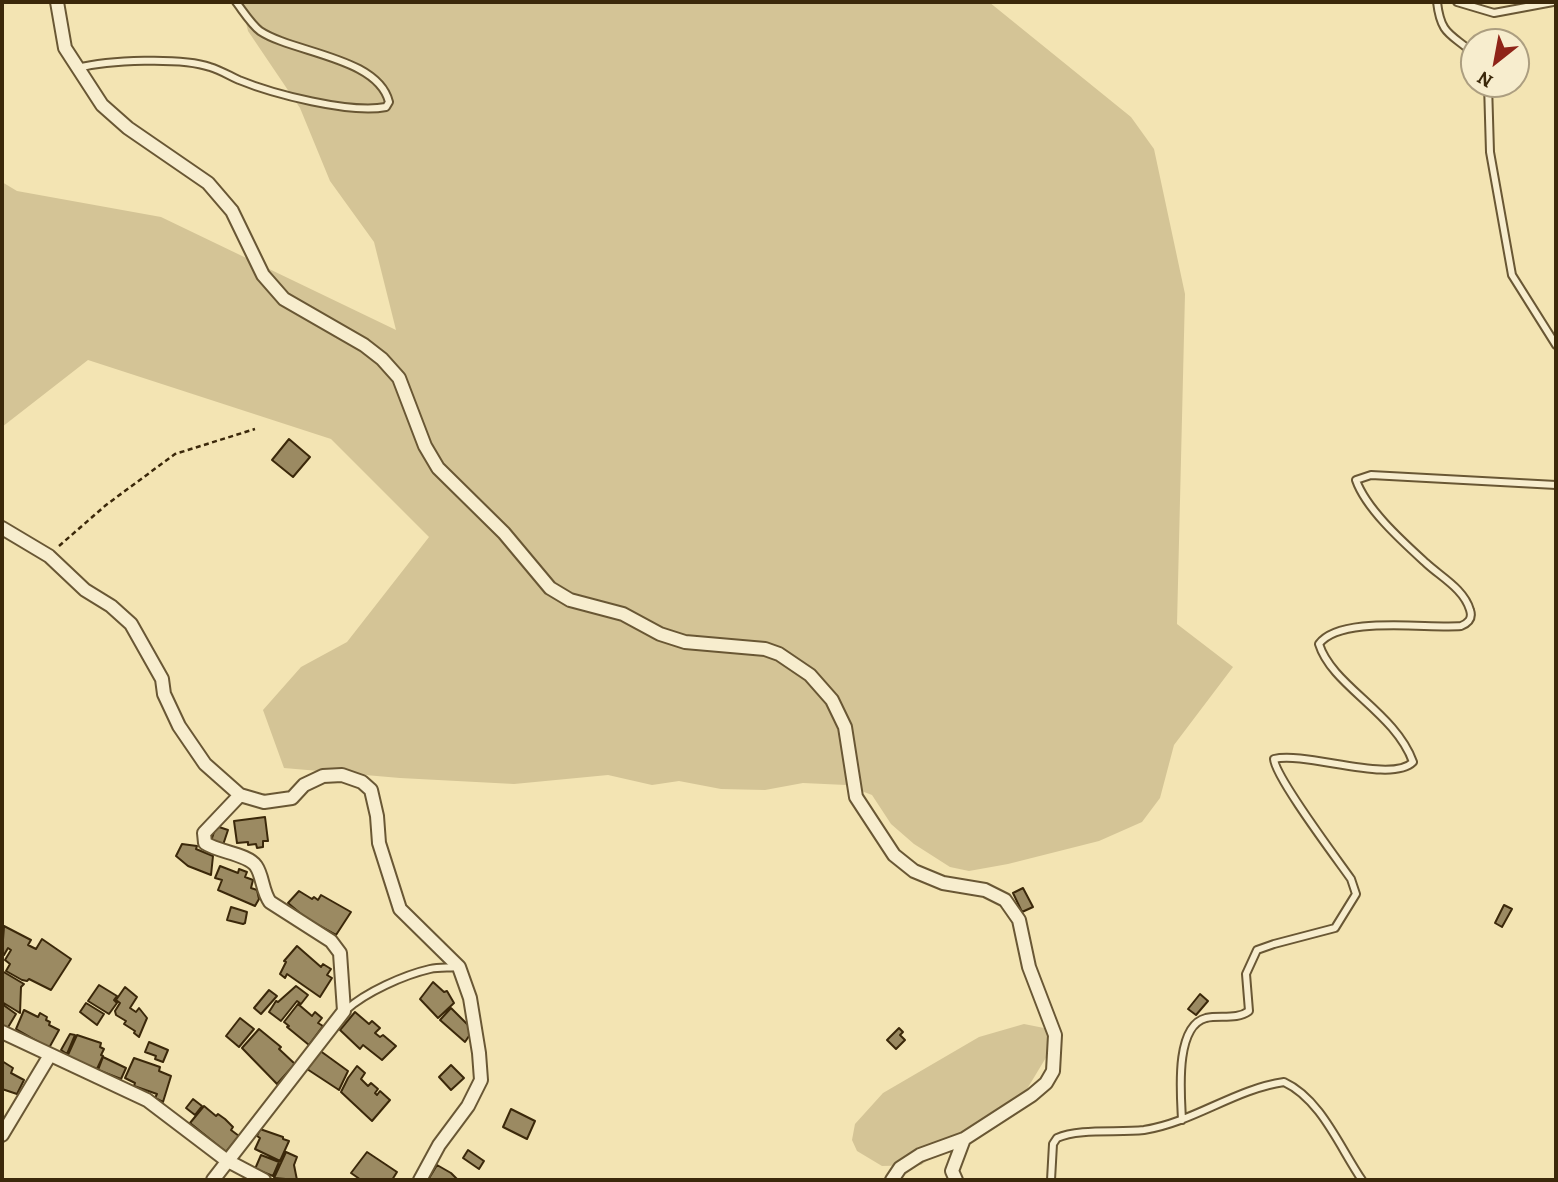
<!DOCTYPE html>
<style>
body{margin:0}
#map{position:relative;width:1558px;height:1182px;overflow:hidden;background:#f3e4b3;font-family:Alegreya,serif}
canvas{display:block}
.frame{position:absolute;inset:0;border:4px solid #3b280a;pointer-events:none}
.north{position:absolute;left:1460px;top:28px;width:70px;height:70px;box-sizing:border-box;background:#f7edce;border:2px solid #ac9e80;border-radius:50%;rotate:211deg;font-size:19px;font-weight:700;line-height:28px;text-align:center;color:#3b280a}
.north::after{content:'';display:block;margin:auto;width:24px;height:32px;background:#8f2418;clip-path:polygon(50% 0,100% 100%,50% 72%,0 100%)}
</style>
<div id="map">
<canvas width="1558" height="1182"></canvas>
<div class="frame"></div>
<div class="north">N</div>
</div>
<script>
const ctx = document.querySelector('canvas').getContext('2d');
ctx.lineJoin = 'round';
function fill(path, color) { ctx.fillStyle = color; ctx.fill(path, 'evenodd'); }
function strokePath(path, color, width, dash) { ctx.strokeStyle = color; ctx.lineWidth = width; ctx.lineCap = dash ? 'butt' : 'round'; ctx.setLineDash(dash || []); ctx.stroke(path); }
const green = new Path2D(`
 M241,2H989L1131,117L1154,149L1185,294L1177,624L1233,667L1174,745L1160,798L1142,822L1099,841L1008,864L969,871L950,867L914,844L891,824L872,795L846,785L803,783L765,790L721,789L679,781L652,785L608,775L514,784L400,778L284,768L263,710L301,667L347,642L429,537L331,439L88,360L2,427V182L17,191L161,217L396,330L374,242L330,181L300,108L248,31Z
 M1024,1024L1044,1028L1056,1041L1024,1094L921,1165L882,1166L857,1151L852,1140L855,1124L883,1093L979,1037Z`);
const building = new Path2D(`
 M289,439L310,457L293,477L272,460Z
 M265,817L268,841H263V847L257,848L256,844L248,845V842L237,843L234,821Z
 M216,826L228,830L223,845L211,841Z
 M182,844L197,846L196,849L213,856L211,875L188,866L176,856Z
 M220,866L238,873L239,869L247,872L245,877L253,880L251,888L257,890L259,899L255,906L218,890L222,880L215,878Z
 M1023,888L1033,907L1022,912L1013,893Z
 M299,891L312,899L314,897L318,900L321,895L351,912L336,935L307,919L288,903Z
 M1504,905L1512,909L1502,927L1495,923Z
 M231,907L247,912L245,923L243,924L227,920Z
 M4,926L31,940L28,945L36,949L42,939L71,959L51,990L29,979L27,981L22,980L6,971L10,964L5,960L11,950L8,948L4,955L2,953Z
 M297,946L321,967L323,964L331,969L327,975L332,978L320,997L287,974L285,978L280,974L286,962L284,961Z
 M2,971L24,984L21,987L20,1013L2,1002Z
 M433,982L444,992L447,991L454,1003L438,1018L420,999Z
 M99,985L117,996L114,1000L117,1003L109,1014L88,1001Z
 M296,986L308,995L301,1004L297,1001L281,1021L269,1012L276,1001L278,1002Z
 M125,987L137,997L130,1008L136,1012L139,1008L147,1018L139,1037L134,1033L135,1031L124,1024L126,1021L116,1015L115,1011L120,1003L116,1000Z
 M269,990L277,996L261,1014L254,1008Z
 M1200,994L1208,1001L1196,1015L1188,1009Z
 M86,1003L104,1014L97,1025L80,1012Z
 M2,1004L16,1014L7,1029L2,1025Z
 M298,1004L312,1016L315,1012L322,1018L318,1023L323,1026L309,1045L287,1027L289,1026L284,1022Z
 M451,1008L470,1027L471,1033L465,1042L440,1020Z
 M24,1010L38,1017L40,1013L47,1017L46,1020L50,1022L49,1025L59,1030L49,1048L16,1029Z
 M355,1012L369,1024L372,1021L380,1028L375,1033L380,1037L383,1035L396,1046L382,1060L363,1045L360,1049L340,1030Z
 M240,1018L254,1029L239,1047L226,1036Z
 M899,1028L903,1032L900,1035L905,1040L896,1049L887,1040Z
 M259,1029L281,1047L279,1049L295,1064L277,1084L242,1048Z
 M70,1034L75,1035L67,1054L61,1050Z
 M77,1035L101,1043L100,1047L104,1049L101,1055L103,1056L97,1069L67,1057Z
 M149,1042L168,1050L163,1062L155,1059L156,1056L145,1052Z
 M319,1050L348,1071L339,1090L307,1069Z
 M103,1057L126,1068L121,1079L98,1070Z
 M134,1058L160,1067L159,1071L171,1076L163,1102L155,1098L157,1094L134,1086L135,1083L125,1078Z
 M2,1061L13,1068L11,1073L24,1080L17,1094L2,1089Z
 M451,1065L464,1078L451,1090L439,1077Z
 M357,1066L365,1073L361,1079L368,1086L371,1083L378,1089L375,1093L377,1095L380,1091L390,1100L372,1121L341,1092L348,1078Z
 M193,1099L202,1106L195,1115L186,1108Z
 M204,1106L216,1116L218,1114L225,1119L233,1127L231,1130L239,1136L226,1152L190,1123Z
 M511,1109L535,1121L527,1139L503,1127Z
 M260,1129L283,1137V1139L289,1141L280,1161L255,1149L260,1138L257,1136Z
 M468,1150L484,1161L479,1169L463,1158Z
 M286,1152L297,1157L294,1165L297,1180L274,1178Z
 M367,1152L397,1172L392,1180H361L351,1173Z
 M261,1155L279,1162L273,1176L255,1169Z
 M437,1165L451,1173L458,1180H428Z`);
const path = new Path2D(`
 M59,546L106,505L175,454L255,429`);
const service = new Path2D(`
 M1437,2C1441,36 1451,33 1474,54
 M1457,2L1494,13L1553,2
 M78,68C107,60 182,57 210,67C220,70 230,76 239,80C273,94 350,114 386,107L389,102C378,57 293,53 260,31C251,24 243,11 236,2
 M1488,84L1490,152L1512,275L1556,345
 M346,1010C366,992 404,975 430,969C439,967 449,968 458,967
 M1182,1120C1181,1096 1174,1026 1206,1018C1220,1015 1237,1020 1249,1011L1246,974L1257,950L1274,944L1335,928L1356,894L1351,879C1337,859 1275,777 1274,759C1306,751 1391,784 1413,762C1395,712 1332,686 1319,644C1340,615 1428,629 1461,626C1468,623 1473,619 1470,610C1464,589 1441,577 1426,563C1403,542 1366,509 1356,480L1371,475L1556,485
 M1051,1180L1053,1144L1057,1138C1079,1128 1118,1133 1144,1130C1194,1122 1235,1089 1284,1082C1321,1099 1340,1148 1362,1180`);
const minor = new Path2D(`
 M57,2L65,48L102,105L128,128L208,183L232,211L263,275L284,299L364,345L382,359L399,378L425,446L438,468L504,533L550,588L570,600L623,614L660,634L685,642L765,649L779,654L810,675L832,700L845,727L856,797L894,855L914,871L943,883L985,890L1005,900L1019,920L1029,967L1055,1035L1053,1071L1046,1083L1032,1095L964,1139L920,1155L900,1168L892,1180
 M2,528L49,556L85,590L111,606L131,624L162,679L164,694L179,726L205,764L240,795L264,802L292,798L304,785L323,776L342,775L362,782L371,790L377,816L379,843L400,909L459,967L470,998L479,1053L481,1080L468,1106L439,1145L420,1180
 M2,1032L147,1100L226,1160L264,1180
 M2,1135L50,1055
 M213,1180L344,1011L340,953L331,941L270,902C262,891 263,876 256,866C248,854 218,852 205,843L204,833L240,795
 M956,1180L952,1171L964,1139`);
fill(green, '#d4c496');
fill(building, '#9b8a62');
strokePath(building, '#3b280a', 2);
strokePath(service, '#695734', 10);
strokePath(minor, '#695734', 16);
strokePath(path, '#3b280a', 2.5, [5, 3.5]);
strokePath(service, '#f7edce', 6);
strokePath(minor, '#f7edce', 12);
</script>
